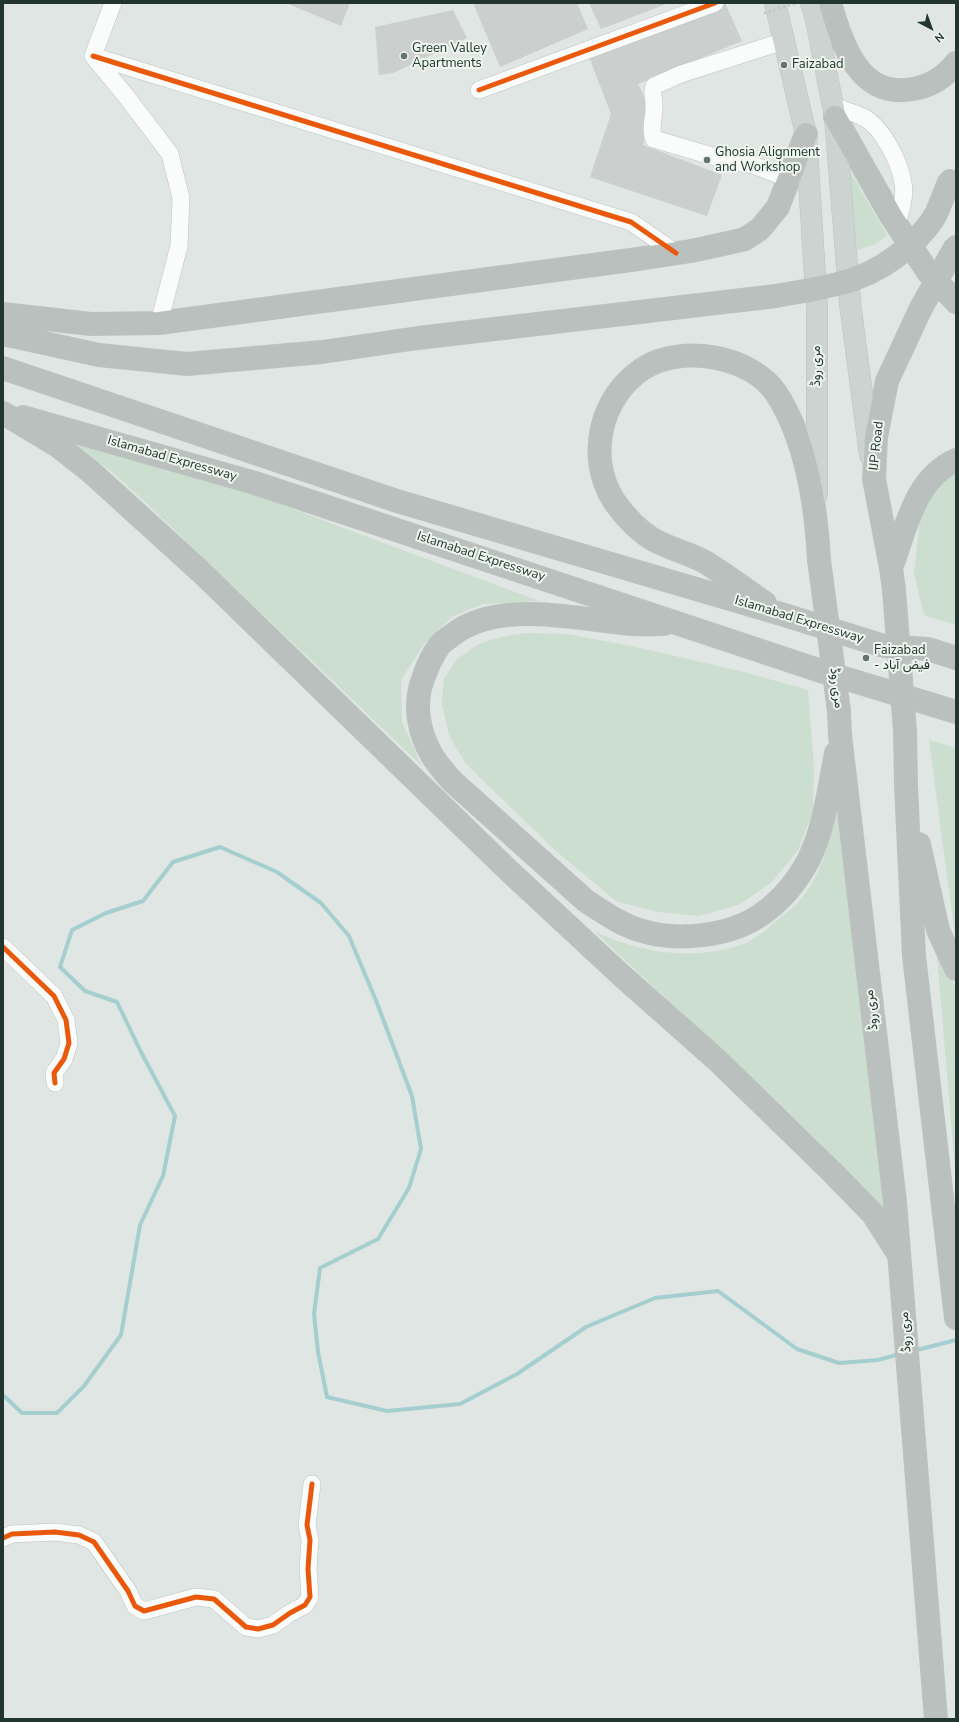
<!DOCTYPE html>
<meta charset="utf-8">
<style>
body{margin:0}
#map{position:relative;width:959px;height:1722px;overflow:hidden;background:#e0e6e3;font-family:"Nunito Sans",sans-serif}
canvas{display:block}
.frame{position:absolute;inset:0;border:4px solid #22352e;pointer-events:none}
.north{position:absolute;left:911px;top:8px;width:40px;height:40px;-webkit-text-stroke:3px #eef5f1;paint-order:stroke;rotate:139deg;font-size:11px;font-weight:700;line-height:16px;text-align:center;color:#22352e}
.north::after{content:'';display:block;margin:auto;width:14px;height:18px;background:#22352e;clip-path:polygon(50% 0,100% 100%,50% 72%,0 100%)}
</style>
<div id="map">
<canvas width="959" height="1722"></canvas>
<div class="frame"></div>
<div class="north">N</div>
</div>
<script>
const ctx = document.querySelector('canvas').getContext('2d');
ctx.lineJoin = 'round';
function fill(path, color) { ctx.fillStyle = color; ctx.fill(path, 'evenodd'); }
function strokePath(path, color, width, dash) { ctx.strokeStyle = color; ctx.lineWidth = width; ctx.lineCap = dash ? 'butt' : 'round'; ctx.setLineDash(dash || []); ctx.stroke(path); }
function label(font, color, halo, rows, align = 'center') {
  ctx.font = font + ' "Nunito Sans",Vazirmatn,sans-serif'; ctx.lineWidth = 4; ctx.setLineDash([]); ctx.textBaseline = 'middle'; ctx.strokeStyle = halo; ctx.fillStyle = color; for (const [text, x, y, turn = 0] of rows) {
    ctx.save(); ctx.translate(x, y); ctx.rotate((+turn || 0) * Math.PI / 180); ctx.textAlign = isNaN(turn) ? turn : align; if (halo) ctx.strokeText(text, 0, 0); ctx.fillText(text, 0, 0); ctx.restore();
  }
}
const green = new Path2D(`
 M850,171L887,235L876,244L857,250Z
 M63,436L258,496L539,601L482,604L452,617L424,644L401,680L402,722L422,766L145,502L112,472Z
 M956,471V625L924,615L914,574L921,510L938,484Z
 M526,633L567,634L631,646L740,671L808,690L814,769L813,812L798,850L772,882L739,905L698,916L658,912L616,901L556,851L466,764L449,735L442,704L444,678L458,658L479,644L500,637Z
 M929,740L956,748V937L954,929Z
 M837,813L888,1216L815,1138L594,931C639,953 692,961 741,945C754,941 771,926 781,917C787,912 796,906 801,899C821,875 829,842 837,813Z
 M937,956L956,987V1182Z`);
const stream = new Path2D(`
 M913,1351L956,1340
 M3,1395L22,1413H57L84,1386L121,1335L140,1225L163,1176L175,1116L141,1052L117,1002L85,991L60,967L72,930L106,913L143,901L173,862L220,847L277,872L321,903L349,936L377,1003L412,1096L421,1149L409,1188L378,1239L320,1268L314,1314L318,1352L327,1397L387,1411L460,1404L517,1374L586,1327L655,1298L718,1291L797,1349L839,1363L878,1360L900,1354`);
const building = new Path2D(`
 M286,3H350L341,26Z
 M473,3H577L588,29L500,67Z
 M589,3H669L601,29Z
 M725,3L742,41L638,84L651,110L643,145L722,175L707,216L590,177L611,114L588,54Z
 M453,10L467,38L393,73L379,75L375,27Z`);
const minor = new Path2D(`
 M113,3L93,56L126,96L170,154L181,198L179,246L159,323
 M784,41L681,74L654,86C651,91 654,98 654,104C655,115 649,130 654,139L722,159L753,165L790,179
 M93,56L631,222L676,253
 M479,90L715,3
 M833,106C843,110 856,113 865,118C883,129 900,162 903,183C906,196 900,212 897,225
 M3,947L54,996L66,1020L69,1043L64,1059L54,1073L55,1083
 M3,1538L12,1534L55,1532L79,1535L94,1542L128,1591L135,1606L144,1611L196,1597L214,1599L246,1627L258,1629L273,1625L290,1613L305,1605L310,1597L308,1569L310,1540L307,1525L312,1484`);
const major = new Path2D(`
 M775,3L806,134L817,308V494
 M811,3L816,19L835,117L850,303L870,455`);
const highway = new Path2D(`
 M830,3C842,44 859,99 913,89C931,86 945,77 956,63
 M835,117L891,216L928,272L956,302
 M3,314L91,324L159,323L631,260L691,251L728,243L745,239L760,229L778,207L806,134
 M3,334L99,355L187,364L322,352L418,338L776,296
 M3,368L397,501L781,614L884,646L928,649L956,658
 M3,413L58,446L91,472L200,571L508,870L621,975L718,1061L832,1172L873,1214L899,1255
 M23,417L255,483L824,672L956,712
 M891,568C906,529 914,479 956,460
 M894,590L891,568L874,479L876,437L887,381L921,308
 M765,603C745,589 726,575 705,562C691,554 674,550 660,543C642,535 625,517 614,501C586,457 600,396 644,368C682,344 751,356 776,393C807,440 816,505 819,560
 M664,624C654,624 643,625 633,624C578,620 498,598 451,636C447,639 442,642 439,646C432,656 427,667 423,679C413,705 419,734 433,757C438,765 445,773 452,781L586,901C603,912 620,924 639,930C676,942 730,937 762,914C782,900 798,880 809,859C825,826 829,788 836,753
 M839,711L840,735L895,1202L936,1719
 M905,731L906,786L914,956L956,1318
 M919,844L938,930L956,969`);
const pathBridge = new Path2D(`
 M764,13L797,3`);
const highwayBridge = new Path2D(`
 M776,296C830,286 866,284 908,247C919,237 929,227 936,214C941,203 945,191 950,180
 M921,308L956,246
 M819,560L839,711
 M894,590L905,731`);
const cycleway = new Path2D(`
 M93,56L631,222L676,253
 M479,90L715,3
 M3,947L54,996L66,1020L69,1043L64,1059L54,1073L55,1083
 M3,1538L12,1534L55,1532L79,1535L94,1542L128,1591L135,1606L144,1611L196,1597L214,1599L246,1627L258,1629L273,1625L290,1613L305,1605L310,1597L308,1569L310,1540L307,1525L312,1484`);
const markers = [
 [404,56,4,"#64736d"],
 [784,65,4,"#64736d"],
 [707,160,4,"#64736d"],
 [866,658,4,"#64736d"]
];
const poiNames = [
 ["Green Valley",412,49],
 ["Apartments",412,64],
 ["Faizabad",792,65],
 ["Ghosia Alignment",715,153],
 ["and Workshop",715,168],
 ["Faizabad",874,651],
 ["- فیض آباد",874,666]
];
const streetNames = [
 ["مری روڈ",817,366,-90],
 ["IJP Road",877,446,-84],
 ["Islamabad Expressway",172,459,16],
 ["Islamabad Expressway",481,557,18],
 ["Islamabad Expressway",799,620,17],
 ["مری روڈ",836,688,83],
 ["مری روڈ",872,1010,-97],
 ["مری روڈ",906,1332,-94]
];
fill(green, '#cbdecf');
strokePath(stream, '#a5cecf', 4);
fill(building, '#cbcfcd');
strokePath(minor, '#bdc3c0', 18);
strokePath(major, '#bbc2bf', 22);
strokePath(highway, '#bbc2bf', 24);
strokePath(minor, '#fafbfb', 17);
strokePath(major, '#ccd3d0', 21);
strokePath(highway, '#bac0be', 22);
strokePath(highwayBridge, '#bbc2bf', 24, []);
strokePath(pathBridge, '#bfc5c3', 2.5, [2, 3]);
strokePath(highwayBridge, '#bac0be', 22);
strokePath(cycleway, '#e8590c', 5);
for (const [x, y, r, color] of markers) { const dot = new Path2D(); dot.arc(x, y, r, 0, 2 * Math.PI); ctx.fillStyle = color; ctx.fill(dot); strokePath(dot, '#eef5f1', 1.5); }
label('13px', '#22352e', '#eef5f1', poiNames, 'left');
label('13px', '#22352e', '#eef5f1', streetNames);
</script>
